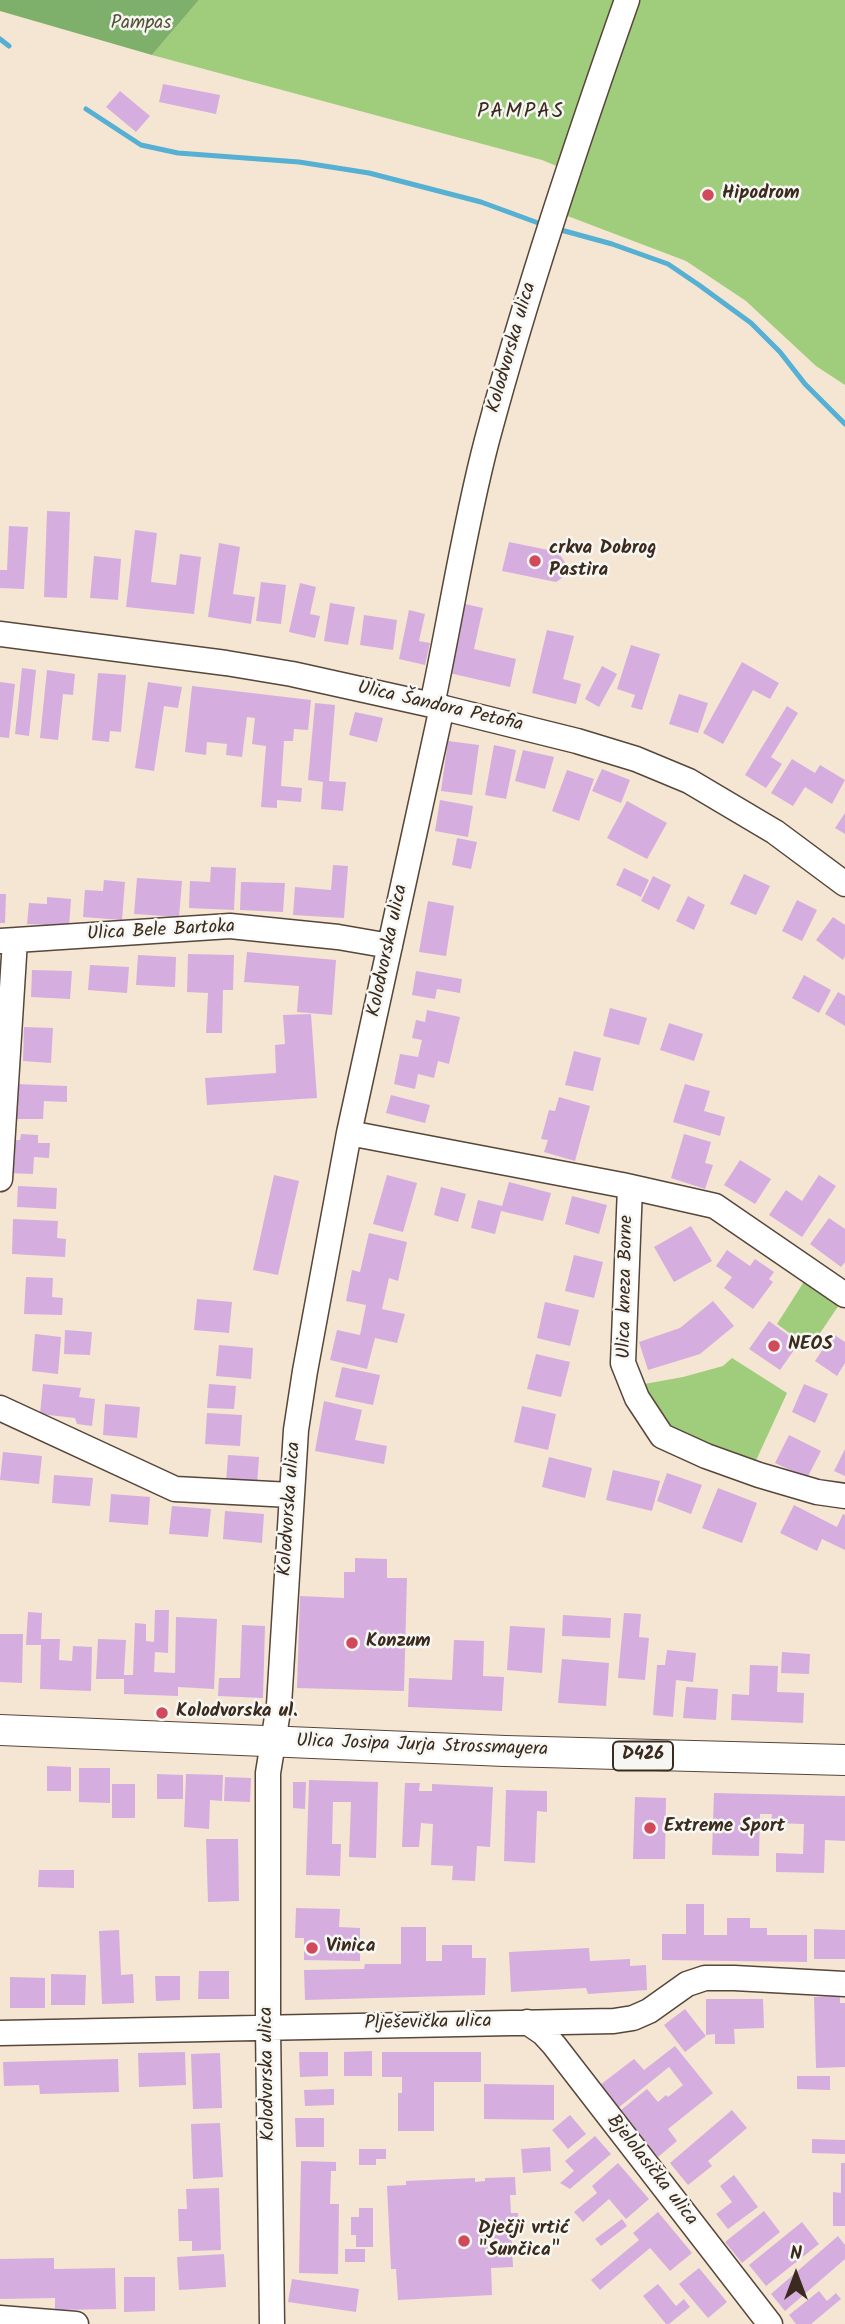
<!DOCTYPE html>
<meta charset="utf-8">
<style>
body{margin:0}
#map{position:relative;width:845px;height:2324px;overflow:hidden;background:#f4e6d3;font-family:Kalam,sans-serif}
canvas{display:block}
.north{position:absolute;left:761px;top:2240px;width:70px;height:70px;-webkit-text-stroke:5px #f6f6f2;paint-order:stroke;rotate:0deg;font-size:19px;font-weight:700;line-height:28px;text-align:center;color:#3b2a1e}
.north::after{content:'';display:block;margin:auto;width:24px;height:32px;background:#3b2a1e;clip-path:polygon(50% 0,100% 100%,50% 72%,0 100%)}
</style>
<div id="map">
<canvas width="845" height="2324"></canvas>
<div class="north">N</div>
</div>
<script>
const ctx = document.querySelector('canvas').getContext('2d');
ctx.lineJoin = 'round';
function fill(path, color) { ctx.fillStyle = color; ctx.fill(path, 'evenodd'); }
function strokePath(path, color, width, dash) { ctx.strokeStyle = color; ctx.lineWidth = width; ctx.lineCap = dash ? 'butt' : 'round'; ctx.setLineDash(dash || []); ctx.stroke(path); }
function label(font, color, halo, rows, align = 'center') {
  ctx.font = font + ' Kalam,sans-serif'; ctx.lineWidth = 5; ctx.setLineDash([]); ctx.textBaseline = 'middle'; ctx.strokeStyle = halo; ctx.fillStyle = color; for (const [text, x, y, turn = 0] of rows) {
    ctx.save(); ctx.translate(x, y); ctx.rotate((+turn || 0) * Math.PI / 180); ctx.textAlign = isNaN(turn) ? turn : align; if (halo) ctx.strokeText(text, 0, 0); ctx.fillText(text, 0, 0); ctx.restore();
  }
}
const green = new Path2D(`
 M199,0H845V385L816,366L746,301L686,261L565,215L576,174L542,160L152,55Z
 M805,1280L839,1305L810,1348L777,1324Z
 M732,1358L787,1393L753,1467L667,1430L639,1385L683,1377L723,1366Z`);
const forest = new Path2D(`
 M0,0H199L152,55L0,11Z`);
const stream = new Path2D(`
 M0,39L9,46
 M86,109L141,145L178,153L299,162L369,173L481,202L541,224
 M561,230L612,244L668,264L699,285L751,323L780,352L805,384L845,424`);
const building = new Path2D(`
 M163,84L220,95L216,114L159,102Z
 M120,91L150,116L136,132L106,107Z
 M47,511L70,512L67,598L44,597Z
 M9,526L28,527L24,589L0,588V570H7Z
 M135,530L157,533L151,582L176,585L180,554L201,557L194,614L126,607Z
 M509,542L558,552L566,564L565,576L556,582L502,571Z
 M219,543L240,547L233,594L255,597L251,624L208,617Z
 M94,556L121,559L118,600L90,598Z
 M261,582L286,585L281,624L256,621Z
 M300,583L316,587L310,614L320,616L315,638L289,632Z
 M330,603L355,607L348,645L324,641Z
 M461,603L483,608L474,649L516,659L510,687L445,672Z
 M409,610L425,614L419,641L430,643L425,665L399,659Z
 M364,615L397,620L393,650L360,645Z
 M547,630L574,636L563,679L581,684L576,704L532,693Z
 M631,645L660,654L642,710L631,707L635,695L617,689Z
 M742,662L779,683L770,699L753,690L723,744L703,733Z
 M602,666L617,674L599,707L585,699Z
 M22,668L36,670L29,736L15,734Z
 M47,670L75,674L73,695L63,694L58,740L40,738Z
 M98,673L126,675L121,732L110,731L109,742L92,740Z
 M0,682L15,684L9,738L0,737Z
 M148,682L182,687L178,708L164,706L154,771L135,768Z
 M192,686L311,700L308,730L294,729L293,741H284L281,786L302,788L301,802L277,800V808L261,807L266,746L252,744L255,718L247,717L242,757L226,755L227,744L207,742L206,755L185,752Z
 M679,694L708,703L698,733L669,724Z
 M315,703L335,705L329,781L346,782L343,811L321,809L323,782L308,780Z
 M787,706L798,713L771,757L782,764L766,788L745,775Z
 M355,712L383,718L377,742L349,735Z
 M448,741L479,745L472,795L441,791Z
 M494,745L516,750L506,799L485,795Z
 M523,750L554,757L545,789L515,781Z
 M792,759L815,773L820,765L845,780L832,804L805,787L793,806L771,793Z
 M602,769L630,780L621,803L592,791Z
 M567,770L594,779L579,821L552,811Z
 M440,800L473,806L468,837L435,831Z
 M627,801L667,823L647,859L607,838Z
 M845,813V834L835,828Z
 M457,838L477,842L471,869L452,865Z
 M333,865L348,866L344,918L293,915L295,887L331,890Z
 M211,867L236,868L234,910L189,908L190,881L210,882Z
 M624,868L649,880L641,897L616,885Z
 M744,874L770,886L756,915L730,904Z
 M653,876L671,885L659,910L641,901Z
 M137,878L182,881L179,917L134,914Z
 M104,880L125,882L122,920L83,917L85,890L103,891Z
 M241,882L285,883L283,912L240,910Z
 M0,894H6L5,923H0Z
 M688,896L705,905L694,930L676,921Z
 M47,897L71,899L69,926L27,924L29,903L47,904Z
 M797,900L817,910L802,941L782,931Z
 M428,901L454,906L446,956L419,952Z
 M833,917L845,925V956L843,960L816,940Z
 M247,952L336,960L332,1015L297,1012L299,986L244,982Z
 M188,954L234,955L233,990H223L222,1033H206L208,993L187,992Z
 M138,955L176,957L175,987L136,985Z
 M90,965L129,967L127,993L88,990Z
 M32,970L72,971L70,999L31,997Z
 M416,971L462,979L460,993L437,989L435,999L412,995Z
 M804,975L831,990L819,1013L792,998Z
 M838,992L845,996V1026L825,1014Z
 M610,1008L647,1018L639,1045L603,1036Z
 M427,1010L460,1017L449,1064L438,1061L434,1078L418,1074L415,1089L394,1084L400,1054L418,1057L422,1040L412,1038L416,1020L425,1022Z
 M311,1014L317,1098L207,1105L205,1078L276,1073L275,1045L285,1044L283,1015Z
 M669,1023L703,1034L694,1061L660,1050Z
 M24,1027L53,1028L51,1063L23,1061Z
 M574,1051L601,1058L593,1091L565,1085Z
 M16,1084L67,1086V1102L44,1101L43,1119H15Z
 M685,1084L710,1091L704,1111L725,1117L720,1136L673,1122Z
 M391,1095L430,1105L425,1123L386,1113Z
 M559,1097L590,1106L575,1161L544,1152L548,1140L541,1139L549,1110L555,1111Z
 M21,1134L38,1135V1143H50L49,1158L34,1157L33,1174L6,1173L7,1140H20Z
 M684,1134L711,1142L705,1163L713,1165L705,1189L671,1178Z
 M740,1160L771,1179L755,1204L724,1185Z
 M274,1175L299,1181L278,1275L253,1270Z
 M387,1175L417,1183L403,1232L373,1224Z
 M819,1175L836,1186L802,1237L769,1215L786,1190L802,1201Z
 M509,1182L551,1193L543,1221L501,1211L495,1234L471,1228L478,1200L502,1206Z
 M18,1186L57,1188L56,1209L17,1207Z
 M441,1187L466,1194L458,1222L434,1215Z
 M572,1196L607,1205L599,1234L565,1224Z
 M829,1218L845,1229V1262L841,1267L810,1244Z
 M13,1219L58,1221L57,1238L66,1239L65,1257L12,1254Z
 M691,1226L712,1261L674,1282L654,1247Z
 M369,1233L407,1242L398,1281L389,1278L382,1309L405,1314L397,1343L375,1338L367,1369L330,1360L337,1330L360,1335L366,1305L346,1301L352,1270L360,1272Z
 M727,1250L750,1266L755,1259L774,1272L769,1279L773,1282L753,1309L724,1288L732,1277L716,1266Z
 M574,1255L603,1262L594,1298L565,1291Z
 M26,1277L53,1278L52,1297L63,1298L62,1315L24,1314Z
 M197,1299L232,1302L229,1333L194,1330Z
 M713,1301L734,1326L700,1354L648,1370L639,1342L680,1328Z
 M545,1302L579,1310L570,1346L537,1338Z
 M769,1321L799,1343L780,1370L749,1349Z
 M65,1330L92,1332L90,1355L64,1354Z
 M35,1334L61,1337L58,1374L32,1371Z
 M833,1334L845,1342V1363L837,1376L815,1361Z
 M219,1345L253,1348L251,1379L216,1376Z
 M536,1354L570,1362L561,1397L527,1389Z
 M342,1367L380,1375L373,1405L335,1397Z
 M43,1384L81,1388L79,1397L95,1399L92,1426L77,1424L75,1418L40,1414Z
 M209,1384L236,1386L234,1409L207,1408Z
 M804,1384L828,1394L815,1423L792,1412Z
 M324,1401L362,1410L355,1440L387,1446L384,1464L315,1451Z
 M105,1404L140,1407L137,1438L103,1435Z
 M522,1406L556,1414L548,1450L514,1442Z
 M207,1413L242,1415L240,1446L205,1444Z
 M789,1435L821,1451L807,1478L775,1463Z
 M845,1449V1476L834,1471Z
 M3,1452L42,1456L39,1484L0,1480Z
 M228,1455L259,1457L257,1485L226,1483Z
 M549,1457L592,1468L585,1498L542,1487Z
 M613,1470L660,1481L652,1511L606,1500Z
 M667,1473L702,1485L691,1514L657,1501Z
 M54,1475L93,1478L90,1506L52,1503Z
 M718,1488L757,1503L742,1543L702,1528Z
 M111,1494L150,1497L148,1525L109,1522Z
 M794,1505L837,1527L843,1514L845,1515V1550L822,1539L817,1551L780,1533Z
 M172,1506L211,1509L208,1537L169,1534Z
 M225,1511L264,1514L262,1543L223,1539Z
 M355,1558L387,1559V1578H407L404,1691L297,1688L300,1596L344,1598V1572H355Z
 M155,1610H169L168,1653L155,1652L154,1672L175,1673L176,1617L217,1619L214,1689L178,1687V1696L124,1694V1679H96L98,1639L126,1640L124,1675H133L135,1623L146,1624V1641L154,1642Z
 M28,1612L42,1613L41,1639H60L59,1660L72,1661L73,1646L92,1647L91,1691L40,1689L41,1645H26Z
 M624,1613L641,1614L639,1637L649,1638L645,1680L618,1678Z
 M563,1615L611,1618L610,1638L562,1636Z
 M242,1625L265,1626L263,1698L218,1696L219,1678H240Z
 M510,1626L545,1628L542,1673L507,1670Z
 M0,1634H23L22,1683L0,1682Z
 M454,1640L484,1641L483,1676L504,1677L502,1711L408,1707L409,1678L452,1680Z
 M667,1650L696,1653L693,1682L676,1680L673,1717L653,1715L657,1665H665Z
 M782,1652L810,1654L809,1674L781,1673Z
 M562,1659L609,1663L606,1706L558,1703Z
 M750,1665L778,1666L777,1692L804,1693L803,1723L731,1720L732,1694L749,1695Z
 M686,1687L718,1689L716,1720L683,1718Z
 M47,1766L71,1767V1791H47Z
 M79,1768H110V1803L79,1802Z
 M157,1774L183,1775V1799H157Z
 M186,1774L223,1775L222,1801L210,1800L209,1829L184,1827Z
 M225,1777L251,1778L250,1802L224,1801Z
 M309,1780L378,1782L376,1858L349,1857L351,1802H333L332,1844H341L340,1876L306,1875Z
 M293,1782H306L305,1809L293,1808Z
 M405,1783H420L419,1791H432V1784L493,1787L490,1847L477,1846L475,1881L452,1880L453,1866L431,1865L433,1824L421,1823L419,1847H402Z
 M112,1784H135V1818H112Z
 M506,1790L547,1791V1812L537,1811L535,1863L504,1861Z
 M714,1793L845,1796V1841L825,1840L824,1873L776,1872V1853L803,1854L804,1824L771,1823L772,1814H760L759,1856L712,1855Z
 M635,1797L666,1798L665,1859H633Z
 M206,1839H238L239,1901L208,1902Z
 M39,1870H74V1888L38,1887Z
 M686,1904H704V1935H727V1918H750V1928H767V1935H807V1962L662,1960V1934H686Z
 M296,1908L340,1909L339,1927L360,1928V1961L304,1960V1938H295Z
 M401,1927H426V1961H442V1945H472V1958H486L485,1995L305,2000L304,1970L364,1969L365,1964H401Z
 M814,1929L845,1930V1959H814Z
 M119,1930L121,1975L133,1974L134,2003L102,2004L99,1931Z
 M589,1948L590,1961L630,1959V1966L646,1965L647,1990L588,1994L586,1988L511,1992L509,1952Z
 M199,1971H229V1999H198Z
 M51,1974L86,1975L85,2005H51Z
 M155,1976H180V2000L156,2001Z
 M10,1977L45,1978V2008H10Z
 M840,1996V2003H845V2067L816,2068L814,1997Z
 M706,1999H763L764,2028L734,2029L735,2044H715V2034L706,2035Z
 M685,2009L706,2036L685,2052L664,2025Z
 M675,2046L713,2093L668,2129L677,2141L658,2157L621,2110L647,2089L658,2102L666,2095L668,2097L683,2085L669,2067L618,2108L600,2085L634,2059L644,2070Z
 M372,2051V2076H344V2052Z
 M185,2052L186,2085L139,2087L138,2053Z
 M299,2052H328V2076L300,2077Z
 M382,2052H481V2082H434V2131H398V2093H402V2077H382Z
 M220,2053L222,2108L193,2109L191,2054Z
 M118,2059L119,2092L40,2094L39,2085L4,2086L3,2062Z
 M797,2076H830V2090L797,2089Z
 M484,2084L554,2085V2120L484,2119Z
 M334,2089V2105L305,2106L304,2090Z
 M732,2110L747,2128L708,2161L712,2166L688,2185L670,2163Z
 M570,2115L586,2134L568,2149L552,2130Z
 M295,2118H324V2147H296Z
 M220,2123L223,2177L193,2179L191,2124Z
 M595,2136L611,2154L570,2189L560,2183L574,2171L565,2161Z
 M812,2139L845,2140V2154L812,2153Z
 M550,2147L551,2171L523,2173L521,2149Z
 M359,2149H386V2159H376V2165H359Z
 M301,2161L336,2162V2171H331L330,2204H339L338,2274L299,2273Z
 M618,2163L649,2199L626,2219L609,2199L583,2222L574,2212L597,2193L592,2186Z
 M841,2163H845V2226H833V2192L841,2193Z
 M734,2175L758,2207L728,2229L716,2214L732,2202L720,2186Z
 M515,2177L516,2195H510L511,2213H518L519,2225L511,2226L513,2267L491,2268L492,2295L398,2300L396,2269H391L387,2186L406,2185V2181L475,2178V2182L485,2181V2178Z
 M219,2188L221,2250L192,2251V2241H179L178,2209H187L186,2189Z
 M359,2208H373V2247H356V2235H351V2217H359Z
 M764,2211L780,2232L742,2263L725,2242Z
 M658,2212L692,2253L670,2271L650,2248L600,2290L591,2280L639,2240L633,2233Z
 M622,2219L627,2226L601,2246L595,2239Z
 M802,2222L819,2244L766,2286L749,2265Z
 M838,2236L845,2245V2259L785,2311L771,2294Z
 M345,2249H365V2262H345Z
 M224,2254L226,2287L179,2290L177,2257Z
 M54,2258V2269L115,2268L116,2309L55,2310V2298L0,2299V2259Z
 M699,2268L727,2302L708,2318L679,2284Z
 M124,2277H155V2311L124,2312Z
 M292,2279L359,2289L356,2312L288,2302Z
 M658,2284L676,2306L684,2299L690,2307L669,2324H666L643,2296Z
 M819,2291L827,2301L836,2293L841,2299L811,2324H796L789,2315Z`);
const minor = new Path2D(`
 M0,634L226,663L292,674L432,705L577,741L636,759L689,781L775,832L845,884
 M432,705C451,617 464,527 487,440C527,291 576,145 627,0
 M0,941L230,926L338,937L390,946
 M349,1133L622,1185L715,1206L845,1295
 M0,1179L15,940
 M630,1187L623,1363L637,1398L662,1436L706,1456L759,1475L817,1492L845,1496
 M0,1408L175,1489L291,1495
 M527,2022L543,2033L554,2045L770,2324
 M0,2033L614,2021L633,2018L649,2011L687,1984L705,1978H734L845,1984
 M0,2318L76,2324
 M272,2324L268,2027V1773L279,1705L296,1430L305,1371L349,1133L442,707`);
const major = new Path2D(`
 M0,1730L505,1751L845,1760`);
const markers = [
 [708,195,7,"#d1495b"],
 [535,561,7,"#d1495b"],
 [774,1346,7,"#d1495b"],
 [352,1643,7,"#d1495b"],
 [162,1713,7,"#d1495b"],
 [650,1828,7,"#d1495b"],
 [312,1948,7,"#d1495b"],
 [464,2241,7,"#d1495b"]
];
const shields = [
 [643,1756,60]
];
const shieldNames = [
 ["D426",643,1756]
];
const parkNames = [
 ["Pampas",141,25]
];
const poiNames = [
 ["Hipodrom",722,195],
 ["crkva Dobrog",549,550],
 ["Pastira",549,572],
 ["NEOS",788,1346],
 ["Konzum",366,1643],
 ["Kolodvorska ul.",176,1713],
 ["Extreme Sport",664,1828],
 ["Vinica",326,1948],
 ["Dječji vrtić",478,2230],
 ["\"Sunčica\"",478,2252]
];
const streetNames = [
 ["Kolodvorska ulica",513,348,-74],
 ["Ulica Šandora Petofia",440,708,13],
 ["Ulica Bele Bartoka",161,932,-3],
 ["Kolodvorska ulica",389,951,-78],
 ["Ulica kneza Borne",627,1287,-89],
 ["Kolodvorska ulica",291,1509,-86],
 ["Ulica Josipa Jurja Strossmayera",422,1747,2],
 ["Plješevička ulica",428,2024,-1],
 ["Kolodvorska ulica",269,2074,-91],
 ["Bjelolasička ulica",651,2171,52]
];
const neighbourhoodNames = [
 ["PAMPAS",521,113]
];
fill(green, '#9fcd7b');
fill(forest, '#7fb06b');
strokePath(stream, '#55b0d3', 5);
fill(building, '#d5aedf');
strokePath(minor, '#574639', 27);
strokePath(major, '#574639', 32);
strokePath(minor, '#fff', 24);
strokePath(major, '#fff', 30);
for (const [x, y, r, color] of markers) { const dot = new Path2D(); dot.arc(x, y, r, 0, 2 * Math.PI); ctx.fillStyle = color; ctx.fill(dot); strokePath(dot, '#f6f6f2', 2.5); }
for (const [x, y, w] of shields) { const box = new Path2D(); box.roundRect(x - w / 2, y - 14.5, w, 29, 5); ctx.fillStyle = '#f6f6f2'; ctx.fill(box); strokePath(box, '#3b2a1e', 2); }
label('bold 18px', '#3b2a1e', null, shieldNames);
label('19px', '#545335', '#f6f6f2', parkNames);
label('bold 19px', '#3b2a1e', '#f6f6f2', poiNames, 'left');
label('19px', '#3b2a1e', '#f6f6f2', streetNames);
ctx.letterSpacing = '2px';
label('21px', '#3b2a1e', '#f6f6f2', neighbourhoodNames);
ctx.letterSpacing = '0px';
</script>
